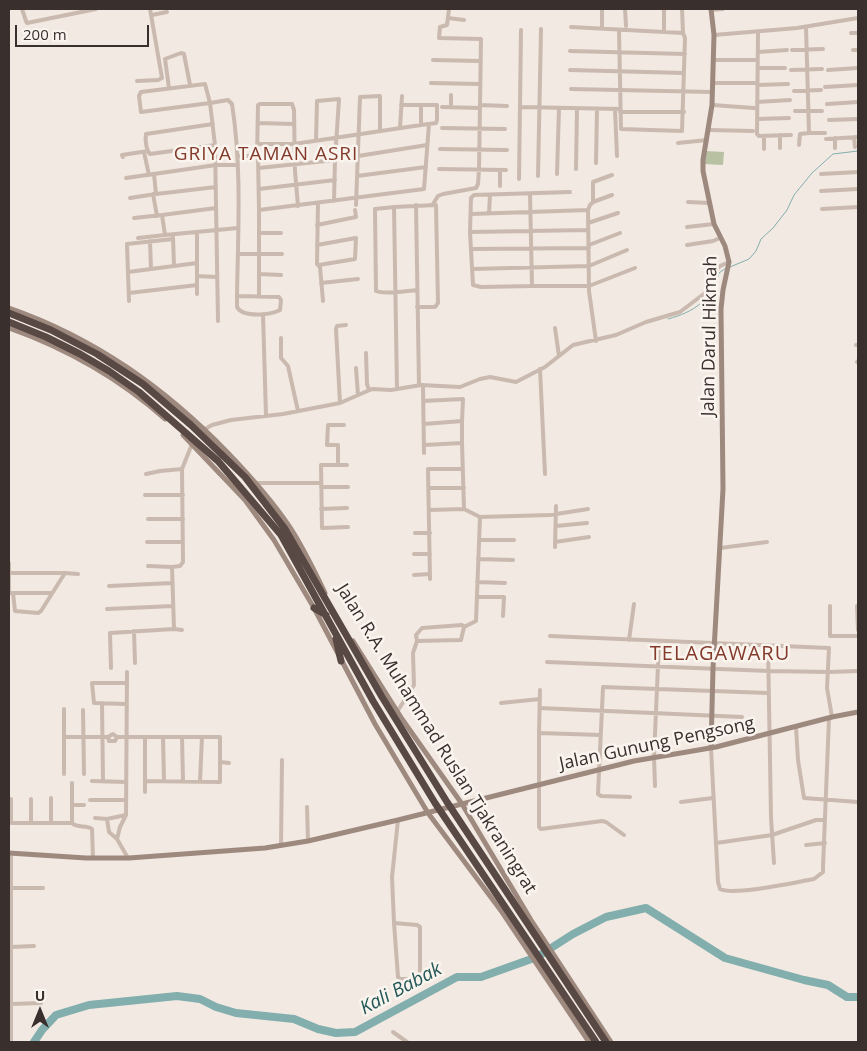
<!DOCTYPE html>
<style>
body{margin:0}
#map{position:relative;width:867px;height:1051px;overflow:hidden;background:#f2e9e2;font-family:"Open Sans",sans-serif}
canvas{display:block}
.frame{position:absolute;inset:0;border:10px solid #392f2c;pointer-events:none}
.north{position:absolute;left:15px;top:986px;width:50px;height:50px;-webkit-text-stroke:4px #faf4ee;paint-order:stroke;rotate:0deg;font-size:14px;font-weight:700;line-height:20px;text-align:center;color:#392f2c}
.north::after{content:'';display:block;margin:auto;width:18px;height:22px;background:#392f2c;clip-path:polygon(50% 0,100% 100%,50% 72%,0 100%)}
.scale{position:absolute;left:15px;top:25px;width:134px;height:22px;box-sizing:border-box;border:2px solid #392f2c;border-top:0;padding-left:6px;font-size:15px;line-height:18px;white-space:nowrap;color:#392f2c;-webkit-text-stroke:4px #faf4ee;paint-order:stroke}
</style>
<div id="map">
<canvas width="867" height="1051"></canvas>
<div class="frame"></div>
<div class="north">U</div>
<div class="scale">200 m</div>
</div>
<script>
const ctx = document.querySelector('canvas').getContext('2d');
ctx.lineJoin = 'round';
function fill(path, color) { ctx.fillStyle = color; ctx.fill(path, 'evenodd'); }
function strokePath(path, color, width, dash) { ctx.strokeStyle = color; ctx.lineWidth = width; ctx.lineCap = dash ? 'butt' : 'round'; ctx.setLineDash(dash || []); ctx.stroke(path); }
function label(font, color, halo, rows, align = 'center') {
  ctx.font = font + ' "Open Sans",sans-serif'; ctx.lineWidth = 5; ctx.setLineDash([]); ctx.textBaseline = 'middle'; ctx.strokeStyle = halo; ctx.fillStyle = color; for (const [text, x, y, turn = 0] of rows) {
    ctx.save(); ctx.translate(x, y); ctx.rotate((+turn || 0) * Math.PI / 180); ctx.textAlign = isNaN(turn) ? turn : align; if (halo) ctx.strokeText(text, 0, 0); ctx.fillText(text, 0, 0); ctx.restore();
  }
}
const green = new Path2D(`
 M705,151L724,152L723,165L704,164Z`);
const stream = new Path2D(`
 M730,267L749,259L756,251L761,239L773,228L787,210L794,195L812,173L833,154L858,151
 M668,319C694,312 712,300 719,273L726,268`);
const river = new Path2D(`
 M34,1042L42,1030L56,1015L89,1005L177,996L200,999L216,1007L236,1013L294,1019L318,1029L336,1033L355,1032L457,977H481L537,957L573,934L606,917L646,908L725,958L804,980L828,985L847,997H858`);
const street = new Path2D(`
 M22,9L26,21L27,23L96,9
 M625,9L626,26
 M664,9V32
 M682,9L683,33
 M711,10L723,9
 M152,15L167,12
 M448,18L464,20
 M571,27L683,33L685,38L682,131L621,129L619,30
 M806,27L809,133H825
 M602,29V9
 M758,33L757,134L759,136L791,135
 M851,33H858
 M714,35L797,28L858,18
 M792,50L823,49
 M853,50H858
 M570,51L685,54
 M758,52L787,50
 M433,60L480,61
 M713,60H755
 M758,68H785
 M570,70L684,73
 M791,70L822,69
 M828,70L858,68
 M137,81L158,80L162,78L150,9
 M431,83L480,84
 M713,83H755
 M205,84L210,103L141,112L139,96L141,92Z
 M757,85L788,84
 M825,87L858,85
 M169,88L165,59L181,53L184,54L190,85
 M571,89L712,92
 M794,91L821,90
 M757,102L790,100
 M827,104L858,102
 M401,105H421
 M480,105L507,106
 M712,105L754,108
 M442,107L480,108
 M451,107V95
 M520,107L620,109
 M615,109L617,156
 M795,111H822
 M620,112H684
 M757,119L789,118
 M829,120L858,119
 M258,123L294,124
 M213,124L146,134C145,139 146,150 150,154L215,145
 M400,128L402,96
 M442,128L505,129
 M709,130L753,131
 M764,136V149
 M854,137L855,147
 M826,139L858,137
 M316,141L317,101L339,99L335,160
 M678,143L707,140
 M257,144H294L421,125L436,123L437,120V105H421V125
 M799,145L800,134L809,133
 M780,148V135
 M835,148V138
 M440,149L507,150
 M144,152L149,175
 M238,156H253L258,157L259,210L424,189L429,124
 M358,156L427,145
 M123,157L122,155L148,151
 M257,157L258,105L260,104H292L294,110L295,171L298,206
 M596,163L597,109
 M259,168L335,160L334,201
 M439,169L506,170
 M576,169L577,109
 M500,170V186
 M154,174L156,194L216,187
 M557,174L559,108
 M821,174L858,172
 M357,176L426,167
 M538,176L541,29
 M126,178L216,165H238
 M519,179L521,30
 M259,189L335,180
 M821,191L858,189
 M153,194L157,216
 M530,194L532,286H589L635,268
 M130,198L156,194
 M593,202L612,195
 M688,202L710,203
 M318,203L317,264L320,267L323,301
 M433,204L438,196L443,194L476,188L478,184L479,170L481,39L439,38L440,27L447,25L449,9
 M356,205L360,97L380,96V131
 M416,205L419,385
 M394,207L436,205L438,303L435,307H417
 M216,208L162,215L165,235L238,228
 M822,209L858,207
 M259,210V296
 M489,213L490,195
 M471,214L588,210
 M134,218L162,215
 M588,223L618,213
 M317,225L356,217L355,210
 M687,227L714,224
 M197,232V294
 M470,232L588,230
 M260,233H281
 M173,237L174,266
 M138,238L165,235
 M150,241L151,269
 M317,245L356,238L355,259L319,265
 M589,245L620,233
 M687,245L713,241L720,238
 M471,249L589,248
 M238,254H282
 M472,269L589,266L627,250
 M128,272L197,263
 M259,274L281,275
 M197,276L217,277
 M321,283L358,279
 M532,286L481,287L473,285L470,232L471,198L474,195L570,192
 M129,293L197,285
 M129,301L127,244L173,239
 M263,314L266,416
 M218,321L215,145L210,103L228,100L232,104C242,168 238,232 237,296V307C243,318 270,315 280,310L281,300L279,297L237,296
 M555,328L559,356L573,345L616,335L646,322L680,312L705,293L710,286L714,272L720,266L729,262
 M281,338V358L288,366L298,411
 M596,341L589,291L588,210L590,205L593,202V182L612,175
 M856,345H858
 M366,353L367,384L369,390
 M857,362L858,361
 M356,368L358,395
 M540,369L545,474
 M423,385L424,453
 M397,389L394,207L375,209L376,291C386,295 405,291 417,290
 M423,401L463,399L462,421
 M340,403L336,329L337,326L346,325
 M424,424L462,421V443
 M205,429L212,425L231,420L283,414L340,403L372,389L391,390L421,385L460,387L480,379L490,377L516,382L545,367L559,356
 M424,445L462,443L464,509L480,517
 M338,465V445H327L328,425H344
 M347,465H321L322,528L348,527
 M182,469L192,444
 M256,483H321
 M321,487H348
 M429,488H464
 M145,495H183
 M321,509L347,508
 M429,510L464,509
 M148,519H183
 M556,526L587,523
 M415,533H430
 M479,540H514
 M147,542H183
 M555,542L589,537
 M555,547L556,506
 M720,548L767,542
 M414,554H430
 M478,559L513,560
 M9,563V593
 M148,566L172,567
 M9,573H65L41,611L38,613L15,611L13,593
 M65,573L78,574
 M414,575L430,574
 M430,579L428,469H463
 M477,582L505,583
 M109,586L172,583
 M9,593H52
 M477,597H504L503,616
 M830,606V636H858
 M857,606L858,630
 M107,609L173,606
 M174,629L182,630
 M134,631L135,663
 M550,636L829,648L827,688L832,717
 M629,640L634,604
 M417,641L461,640L464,627
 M768,645L771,818L774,863
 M547,662L769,671L829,672L858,671
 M111,668L110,633L174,629L172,567L180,566L183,562L182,469L160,471L146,474
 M102,703L103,781
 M501,703L540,699
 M126,704L94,703L92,683H127
 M540,708L742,717
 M64,709V774
 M83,710L84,774
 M397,712L414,685L413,653L417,641L416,635L422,628L462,625L464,627L476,621L480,517L550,515L588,509
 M796,727L798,760L804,798L858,802
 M539,733L540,690
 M601,735L539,733V827L541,829L602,821L606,822L624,835
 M64,737H108L113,734L117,737H220V782L145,781
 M108,737L109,741H115L117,737
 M145,737V792
 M163,737L164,781
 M182,737L183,781
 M711,748L718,882L720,889C734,896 796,882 814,879L823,872V867L829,718
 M220,762L229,763
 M92,781L126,782
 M200,781L202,737
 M72,783V823C78,829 86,824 92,829L93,858
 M655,786L654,757L659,642
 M630,797L601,796L598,794L603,687L768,693
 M51,798V823
 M11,799V823H72
 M90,800H126
 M681,802L713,798
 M72,805H84
 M307,807L308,841
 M95,818L107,819L126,815
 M107,819L109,832L117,839L128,858
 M31,823V799
 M117,839L120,827L126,815L127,672
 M716,843L772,835L816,820H824
 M281,845L282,760
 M806,845L825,843
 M9,888H43
 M394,923L398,977L400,979H420V927L417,925L394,923L392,877L398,820
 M11,947L34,946
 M11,1004L41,1003
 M393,1032L407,1042
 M11,1042V854`);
const secondary = new Path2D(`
 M9,308C95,338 165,388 228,453C250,476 271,499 289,526C303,547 314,570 325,593
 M9,328C65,348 120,379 165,419
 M183,435L245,500L274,540L314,608L375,724L428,813L502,912L589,1042
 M353,641L402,719L462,804L531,920L611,1042
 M711,748L713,668L723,489L721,309L723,290L729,262L725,246L714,224L703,171V160L712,105L714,35L711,9
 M9,853L86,858H129L265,848L308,841L398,820L634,761L716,747L832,717L858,712`);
const highway = new Path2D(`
 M9,313L51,330L97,354L143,384L191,425L245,477L285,529L382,697L447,802L606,1042
 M9,322L46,337L80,354L109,371L139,392L218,461L281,535L373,701L435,803L596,1042
 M314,608L326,615
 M336,639L341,661`);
const streetNames = [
 ["Jalan Darul Hikmah",710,336,-89],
 ["Jalan R.A. Muhammad Ruslan Tjakraningrat",436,739,58],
 ["Jalan Gunung Pengsong",657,744,-12]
];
const neighbourhoodNames = [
 ["GRIYA TAMAN ASRI",266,155]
];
const waterNames = [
 ["Kali Babak",401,989,-28]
];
const quarterNames = [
 ["TELAGAWARU",720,654]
];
fill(green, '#b8c1a2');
strokePath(stream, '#82aead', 1);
strokePath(river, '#82aead', 8);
strokePath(street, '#cab9ae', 4);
strokePath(secondary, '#9e897f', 5);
strokePath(highway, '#594944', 7);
label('18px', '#392f2c', '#faf4ee', streetNames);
ctx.letterSpacing = '1px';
label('19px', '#833a2a', '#faf4ee', neighbourhoodNames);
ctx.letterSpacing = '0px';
label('italic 19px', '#245858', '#faf4ee', waterNames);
ctx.letterSpacing = '1px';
label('20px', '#833a2a', '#faf4ee', quarterNames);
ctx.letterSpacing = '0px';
</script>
